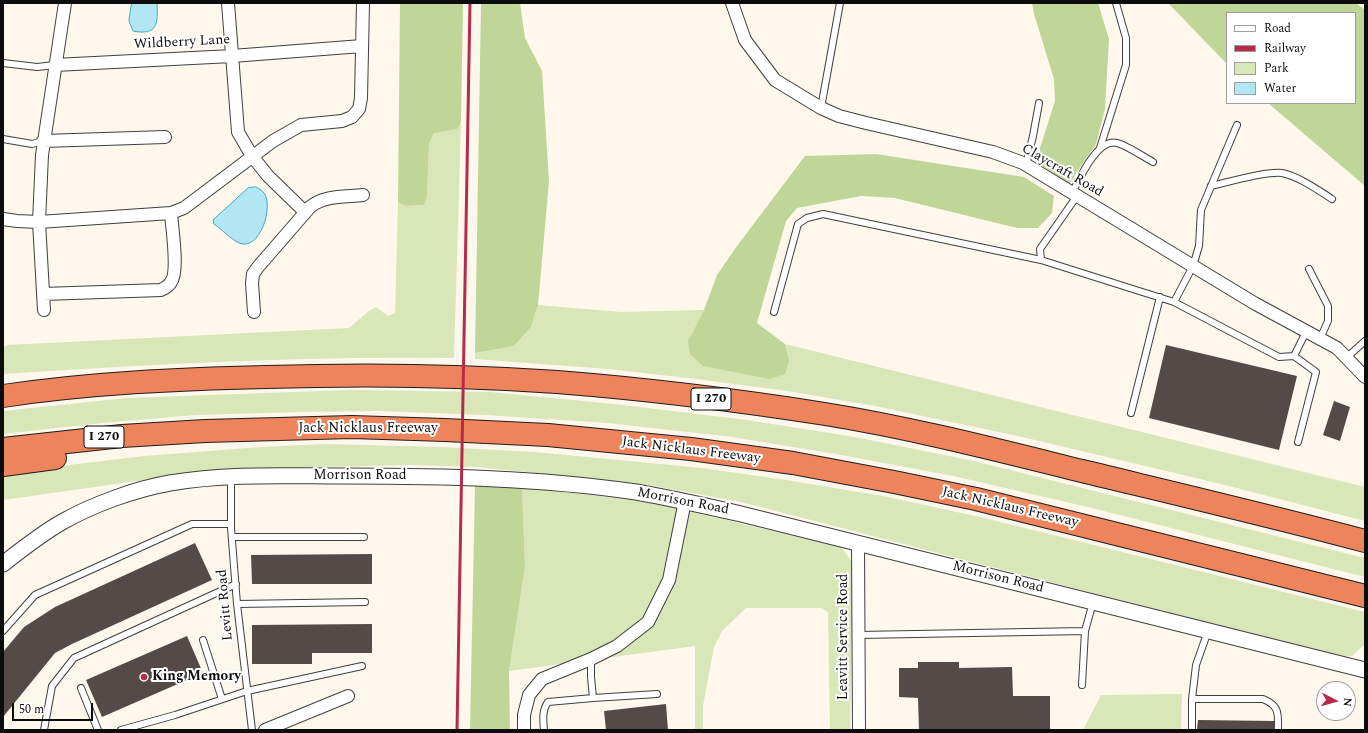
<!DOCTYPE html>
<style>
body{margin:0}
#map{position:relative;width:1368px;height:733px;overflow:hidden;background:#fef7ec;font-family:Spectral,serif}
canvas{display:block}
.frame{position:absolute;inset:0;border:4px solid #0c0c0c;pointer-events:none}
.legend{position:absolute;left:1226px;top:12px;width:130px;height:92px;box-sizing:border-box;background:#fff;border:1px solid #9e9e9e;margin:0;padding:5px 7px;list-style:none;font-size:12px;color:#0c0c0c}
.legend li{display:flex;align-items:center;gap:8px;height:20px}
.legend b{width:20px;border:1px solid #9e9e9e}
.north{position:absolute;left:1316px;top:681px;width:40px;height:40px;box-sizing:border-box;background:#fff;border:1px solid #9e9e9e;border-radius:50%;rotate:96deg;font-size:11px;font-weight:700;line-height:16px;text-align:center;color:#0c0c0c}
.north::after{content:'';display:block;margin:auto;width:14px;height:18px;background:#b52b4a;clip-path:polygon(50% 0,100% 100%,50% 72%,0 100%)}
.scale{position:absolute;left:12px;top:703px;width:81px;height:18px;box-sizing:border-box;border:2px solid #0c0c0c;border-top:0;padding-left:5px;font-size:12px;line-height:14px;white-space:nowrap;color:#0c0c0c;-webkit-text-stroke:3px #fff;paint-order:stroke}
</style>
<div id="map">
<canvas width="1368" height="733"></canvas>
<div class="frame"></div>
<ul class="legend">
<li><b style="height:5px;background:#fff"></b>Road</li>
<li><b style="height:5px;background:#b52b4a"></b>Railway</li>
<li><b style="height:11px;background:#d8e6b8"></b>Park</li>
<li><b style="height:11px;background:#b3e6f3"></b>Water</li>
</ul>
<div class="north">N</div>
<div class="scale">50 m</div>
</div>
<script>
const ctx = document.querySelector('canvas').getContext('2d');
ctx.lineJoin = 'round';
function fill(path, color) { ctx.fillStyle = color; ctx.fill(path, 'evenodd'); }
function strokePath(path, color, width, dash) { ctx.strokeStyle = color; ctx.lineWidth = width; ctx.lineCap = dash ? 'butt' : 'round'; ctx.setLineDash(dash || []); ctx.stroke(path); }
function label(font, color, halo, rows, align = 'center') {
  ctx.font = font + ' Spectral,serif'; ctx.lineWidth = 4; ctx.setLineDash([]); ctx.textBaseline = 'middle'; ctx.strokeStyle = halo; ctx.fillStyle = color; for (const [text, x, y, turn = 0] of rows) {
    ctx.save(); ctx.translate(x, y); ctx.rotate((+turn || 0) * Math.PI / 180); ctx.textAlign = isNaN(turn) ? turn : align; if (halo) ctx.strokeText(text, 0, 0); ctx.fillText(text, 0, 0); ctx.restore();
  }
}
const green = new Path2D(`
 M461,122L454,358C303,356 153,364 3,374V348L7,345L349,328L369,311L376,307L388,316L395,313L398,202L406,206L424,205L427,197L429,143L434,132L457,129Z
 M538,305L621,312L704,310L688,341L789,360L785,344L1365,487V521L1217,483L1018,436L875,406L794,392L696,379L608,369L475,359V353L514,346L531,327Z
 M351,390L490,392L614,404L747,420L855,437L969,460L1365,558V577L1092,508L958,477L841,455L732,437L608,423L485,415L379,411L301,412L196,415L102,423L3,434V411L127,398Z
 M325,444L440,447L535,452L702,468L786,480L883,496L980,517L1365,612V644L1352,656L1340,657L741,502L654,486L557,475L477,467L413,465L319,467L195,472L144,480L3,500V473L144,456L262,447Z
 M522,487L649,502L841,547L853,563L850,730H830L828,612L821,608H746L722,631L714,647L703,706V730H695V646L509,671L525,567Z
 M1182,694L1181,730H1083L1101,695Z`);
const forest = new Path2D(`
 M400,3H463L461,122L457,129L434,133L429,143L427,197L424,205L406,206L398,202Z
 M481,3H520L525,38L542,71L549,181L538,305L531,327L514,346L475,353Z
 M1032,3H1098L1109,39L1105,109L1096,144L1069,184L1041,165L1040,148L1055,101L1054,79L1034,14Z
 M1168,3H1356L1365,10V186L1268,103H1355V13H1227V64Z
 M876,154L1024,177L1054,196L1052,213L1038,228H1017L895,198L861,196L797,208L786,221L757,323L785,344L789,360L785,374L770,379L703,366L690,354L688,341L704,310L717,275L737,246L805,156Z
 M475,486L522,487L525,567L509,671L510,730H470Z`);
const water = new Path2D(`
 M132,3H157C158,23 158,36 133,31L129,21Z
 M256,187C258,188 262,190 264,193C274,206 260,252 239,243C231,239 221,229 214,224L213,220L248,188Z`);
const building = new Path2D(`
 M1166,345L1297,376L1279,450L1149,418Z
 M1334,401L1350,407L1340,441L1323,435Z
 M195,543L212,580L72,644L55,653L3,717V652L24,627L55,607Z
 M372,554V584H252L251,555Z
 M372,624V653H312V664H252V625Z
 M187,636L203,673L102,717L86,680Z
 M918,662H959V668L1012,667L1013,696H1050V730H919L918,698L899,697V668H918Z
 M666,704L668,730H606L604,711Z
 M1198,720L1274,721V730H1197Z`);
const service = new Path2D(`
 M3,63L37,67L55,65
 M821,108L840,3
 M1237,125L1201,210L1199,246L1193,266L1174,302L1279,357L1294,356L1306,332
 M3,139L32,144L43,141
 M1100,148L1126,65V38L1116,3
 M1026,165L1033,136L1039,103
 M1211,186C1229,182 1265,171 1282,173C1298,176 1318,190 1332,199
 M1072,193C1079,180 1097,138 1117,143C1126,145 1144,157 1153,162
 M1077,196L1040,249L1041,260L1174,302
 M1309,269L1328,306V321L1320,339
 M774,312L798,224L807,218L823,214L1041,260
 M1294,356L1316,372L1298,442
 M1346,358L1365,341
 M1131,413L1160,297
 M231,478V528L237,604L252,730
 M232,537H364
 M237,604L365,602
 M3,631L35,595L192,524H231
 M859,635L1085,631
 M203,640L222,699
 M591,659V677L593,698L657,694
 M1082,685L1085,631L1093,602
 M81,688L98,730
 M1192,699H1263C1280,706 1278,714 1278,730
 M44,730L52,686L74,658L236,584
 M121,730L175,715L247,691L362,666
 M544,730C543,720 542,710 548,702L593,698
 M1192,730V699L1196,665L1208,631`);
const minor = new Path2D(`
 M228,3L238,132L252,156L268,176L305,212
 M732,3L745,40L775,80L821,108L839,116L866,123L993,152L1023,163L1254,303L1337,348L1365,377
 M55,65L232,56L362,46
 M43,141L165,137
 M3,219L17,221L39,222L171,213L184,208L273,141L301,125L342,121L352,117L359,109L361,98L363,3
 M43,294L161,290C165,288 169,286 171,282C179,272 172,228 171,213
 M44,310L39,222L42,155L65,3
 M254,312L252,283L253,274L258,267L310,207C324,195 345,197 363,195
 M858,544L859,730
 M265,730L348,696
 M524,730V715L529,695L542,679L591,659L617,646L648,622L669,580L685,501`);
const tertiary = new Path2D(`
 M3,564C22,549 41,534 62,522C92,505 135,489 170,483C227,473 287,476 345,476C442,476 540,478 636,492C671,498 706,506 741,514L1365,670`);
const motorway = new Path2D(`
 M3,396C90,383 178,379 266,377C363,374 460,375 557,382C646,389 736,400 825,414C912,428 997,450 1082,471C1177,494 1271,516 1365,541
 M3,449L122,436L205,431L352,427L445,430L548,435L691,449L793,463L894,482L976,499L1365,596
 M3,465L55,458`);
const rail = new Path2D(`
 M457,730L470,3`);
const markers = [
 [144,677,4,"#b52b4a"]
];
const shields = [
 [711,399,40],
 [104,437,40]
];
const shieldNames = [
 ["I 270",711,399],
 ["I 270",104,437]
];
const streetNames = [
 ["Wildberry Lane",182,43,-3],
 ["Claycraft Road",1062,171,30],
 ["Jack Nicklaus Freeway",368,429],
 ["Jack Nicklaus Freeway",691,451,7],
 ["Morrison Road",360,476],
 ["Morrison Road",683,502,11],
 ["Jack Nicklaus Freeway",1010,508,13],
 ["Morrison Road",998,578,14],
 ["Levitt Road",226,605,-95],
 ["Leavitt Service Road",844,637,-90]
];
const poiNames = [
 ["King Memory",152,677]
];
fill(green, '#d8e6b8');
fill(forest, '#bfd698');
fill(water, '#b3e6f3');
strokePath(water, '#3ea8c6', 1);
fill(building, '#544b49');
strokePath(service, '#3f3f3f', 8);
strokePath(minor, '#3f3f3f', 14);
strokePath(tertiary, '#3f3f3f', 17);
strokePath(motorway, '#1d1d1d', 24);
strokePath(service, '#fff', 6);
strokePath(minor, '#fff', 12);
strokePath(tertiary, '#fff', 15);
strokePath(motorway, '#ed845b', 22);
strokePath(rail, '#b52b4a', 3);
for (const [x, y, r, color] of markers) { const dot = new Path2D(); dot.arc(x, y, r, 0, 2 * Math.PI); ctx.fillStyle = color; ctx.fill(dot); strokePath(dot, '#fff', 1.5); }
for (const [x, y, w] of shields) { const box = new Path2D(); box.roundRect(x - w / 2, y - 11, w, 22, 3); ctx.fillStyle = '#fff'; ctx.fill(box); strokePath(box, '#0c0c0c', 1); }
label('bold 13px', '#0c0c0c', null, shieldNames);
label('14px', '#0c0c0c', '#fff', streetNames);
label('bold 14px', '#0c0c0c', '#fff', poiNames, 'left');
</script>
